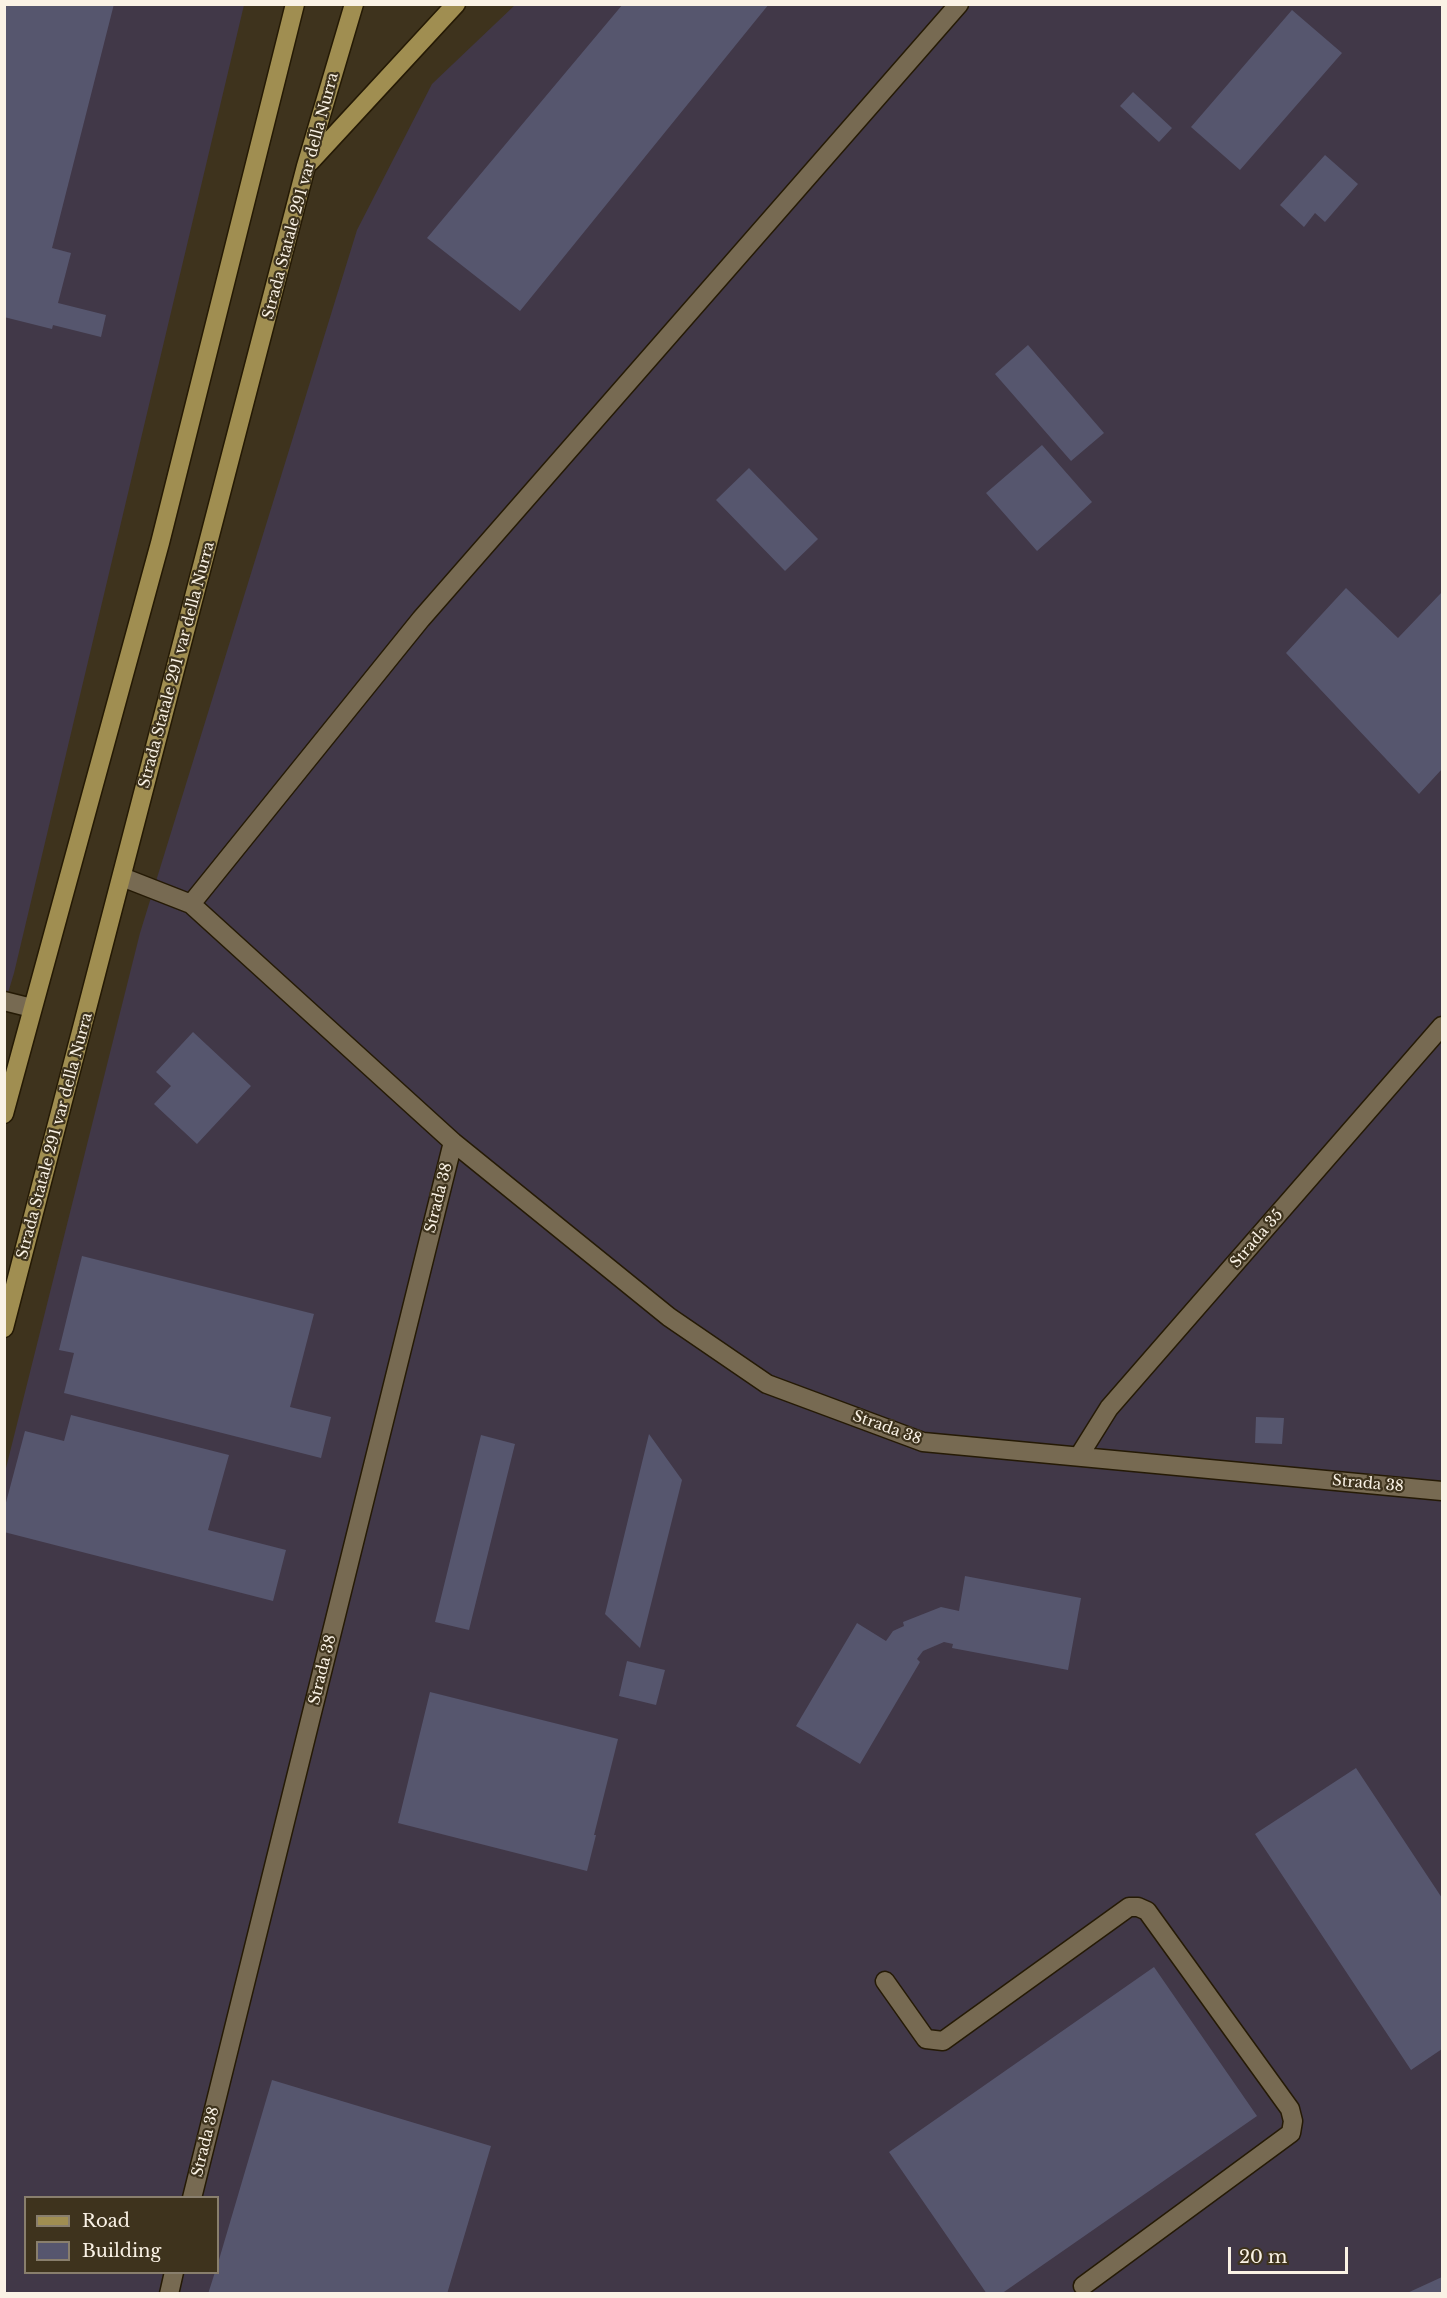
<!DOCTYPE html>
<style>
body{margin:0}
#map{position:relative;width:1447px;height:2298px;overflow:hidden;background:#3e331d;font-family:"Libre Baskerville",serif}
canvas{display:block}
.frame{position:absolute;inset:0;border:6px solid #faf2e5;pointer-events:none}
.legend{position:absolute;left:24px;top:2196px;width:195px;height:78px;box-sizing:border-box;background:#3e331d;border:2px solid #897f6d;margin:0;padding:8px 10px;list-style:none;font-size:18px;color:#faf2e5}
.legend li{display:flex;align-items:center;gap:12px;height:30px}
.legend b{width:30px;border:2px solid #897f6d}
.scale{position:absolute;left:1228px;top:2247px;width:120px;height:27px;box-sizing:border-box;border:3px solid #faf2e5;border-top:0;padding-left:8px;font-size:18px;line-height:21px;white-space:nowrap;color:#faf2e5;-webkit-text-stroke:4px #3e331d;paint-order:stroke}
</style>
<div id="map">
<canvas width="1447" height="2298"></canvas>
<div class="frame"></div>
<ul class="legend">
<li><b style="height:8px;background:#a08e51"></b>Road</li>
<li><b style="height:16px;background:#56566e"></b>Building</li>
</ul>
<div class="scale">20 m</div>
</div>
<script>
const ctx = document.querySelector('canvas').getContext('2d');
ctx.lineJoin = 'round';
function fill(path, color) { ctx.fillStyle = color; ctx.fill(path, 'evenodd'); }
function strokePath(path, color, width, dash) { ctx.strokeStyle = color; ctx.lineWidth = width; ctx.lineCap = dash ? 'butt' : 'round'; ctx.setLineDash(dash || []); ctx.stroke(path); }
function label(font, color, halo, rows, align = 'center') {
  ctx.font = font + ' "Libre Baskerville",serif'; ctx.lineWidth = 4.5; ctx.setLineDash([]); ctx.textBaseline = 'middle'; ctx.strokeStyle = halo; ctx.fillStyle = color; for (const [text, x, y, turn = 0] of rows) {
    ctx.save(); ctx.translate(x, y); ctx.rotate((+turn || 0) * Math.PI / 180); ctx.textAlign = isNaN(turn) ? turn : align; if (halo) ctx.strokeText(text, 0, 0); ctx.fillText(text, 0, 0); ctx.restore();
  }
}
const commercial = new Path2D(`
 M5,5H244L14,973L5,1003Z
 M515,5H1442V2293L5,2294V1472L140,933L357,230L432,84ZM26,2198H218V2272H26Z`);
const building = new Path2D(`
 M4,4H114L52,248L71,253L58,303L106,315L101,337L53,325L52,329L4,317Z
 M623,4H769L520,311L427,238Z
 M1292,10L1342,53L1240,170L1191,127Z
 M1133,92L1172,128L1159,142L1120,106Z
 M1325,155L1358,184L1325,222L1315,213L1304,227L1280,205Z
 M1028,345L1104,433L1071,461L995,374Z
 M1042,445L1092,502L1037,551L986,493Z
 M749,468L818,539L785,571L716,500Z
 M1346,588L1398,638L1442,592V769L1419,794L1286,653Z
 M193,1032L251,1086L197,1144L154,1104L171,1086L156,1072Z
 M82,1256L314,1314L290,1407L331,1417L321,1458L64,1393L74,1353L59,1350Z
 M71,1415L229,1455L208,1530L286,1550L273,1601L4,1532V1510L25,1431L64,1441Z
 M1256,1417L1284,1418L1282,1444L1255,1443Z
 M649,1434L682,1480L640,1648L605,1614Z
 M481,1435L515,1444L469,1630L435,1622Z
 M965,1576L1081,1598L1068,1670L952,1648L953,1644L944,1642L923,1651L917,1659L920,1662L860,1764L796,1726L857,1623L886,1641L893,1631L904,1626L903,1622L941,1607L959,1611Z
 M627,1661L665,1670L656,1705L619,1696Z
 M430,1692L618,1739L594,1835H596L587,1871L398,1823Z
 M1356,1768L1442,1898V2049L1411,2070L1255,1834Z
 M1154,1967L1257,2116L1001,2294H987L889,2152Z
 M272,2080L491,2146L447,2294H208L215,2272H218V2263Z
 M1442,2277V2294H1405Z`);
const minor = new Path2D(`
 M122,877L191,904L453,1142L669,1317L767,1384L923,1442L1442,1491
 M191,904L421,619L959,4
 M4,1001L32,1008
 M1079,1456L1109,1408L1442,1026
 M885,1981L926,2039L943,2041L1129,1907H1138L1147,1911L1290,2109L1293,2121L1291,2133L1083,2286
 M192,2198L453,1142
 M169,2294L174,2272`);
const major = new Path2D(`
 M310,162L456,4
 M4,1114L160,543L295,4
 M4,1328L306,166L354,4`);
const streetNames = [
 ["Strada Statale 291 var della Nurra",301,196,-75],
 ["Strada Statale 291 var della Nurra",177,665,-75],
 ["Strada Statale 291 var della Nurra",55,1136,-75],
 ["Strada 38",439,1198,-76],
 ["Strada 35",1257,1239,-49],
 ["Strada 38",887,1428,20],
 ["Strada 38",1368,1484,5],
 ["Strada 38",323,1670,-76],
 ["Strada 38",206,2142,-76]
];
fill(commercial, '#413848');
fill(building, '#56566e');
strokePath(minor, '#251a05', 21);
strokePath(major, '#251a05', 21);
strokePath(minor, '#776a52', 18);
strokePath(major, '#a08e51', 18);
label('15px', '#faf2e5', '#3e331d', streetNames);
</script>
